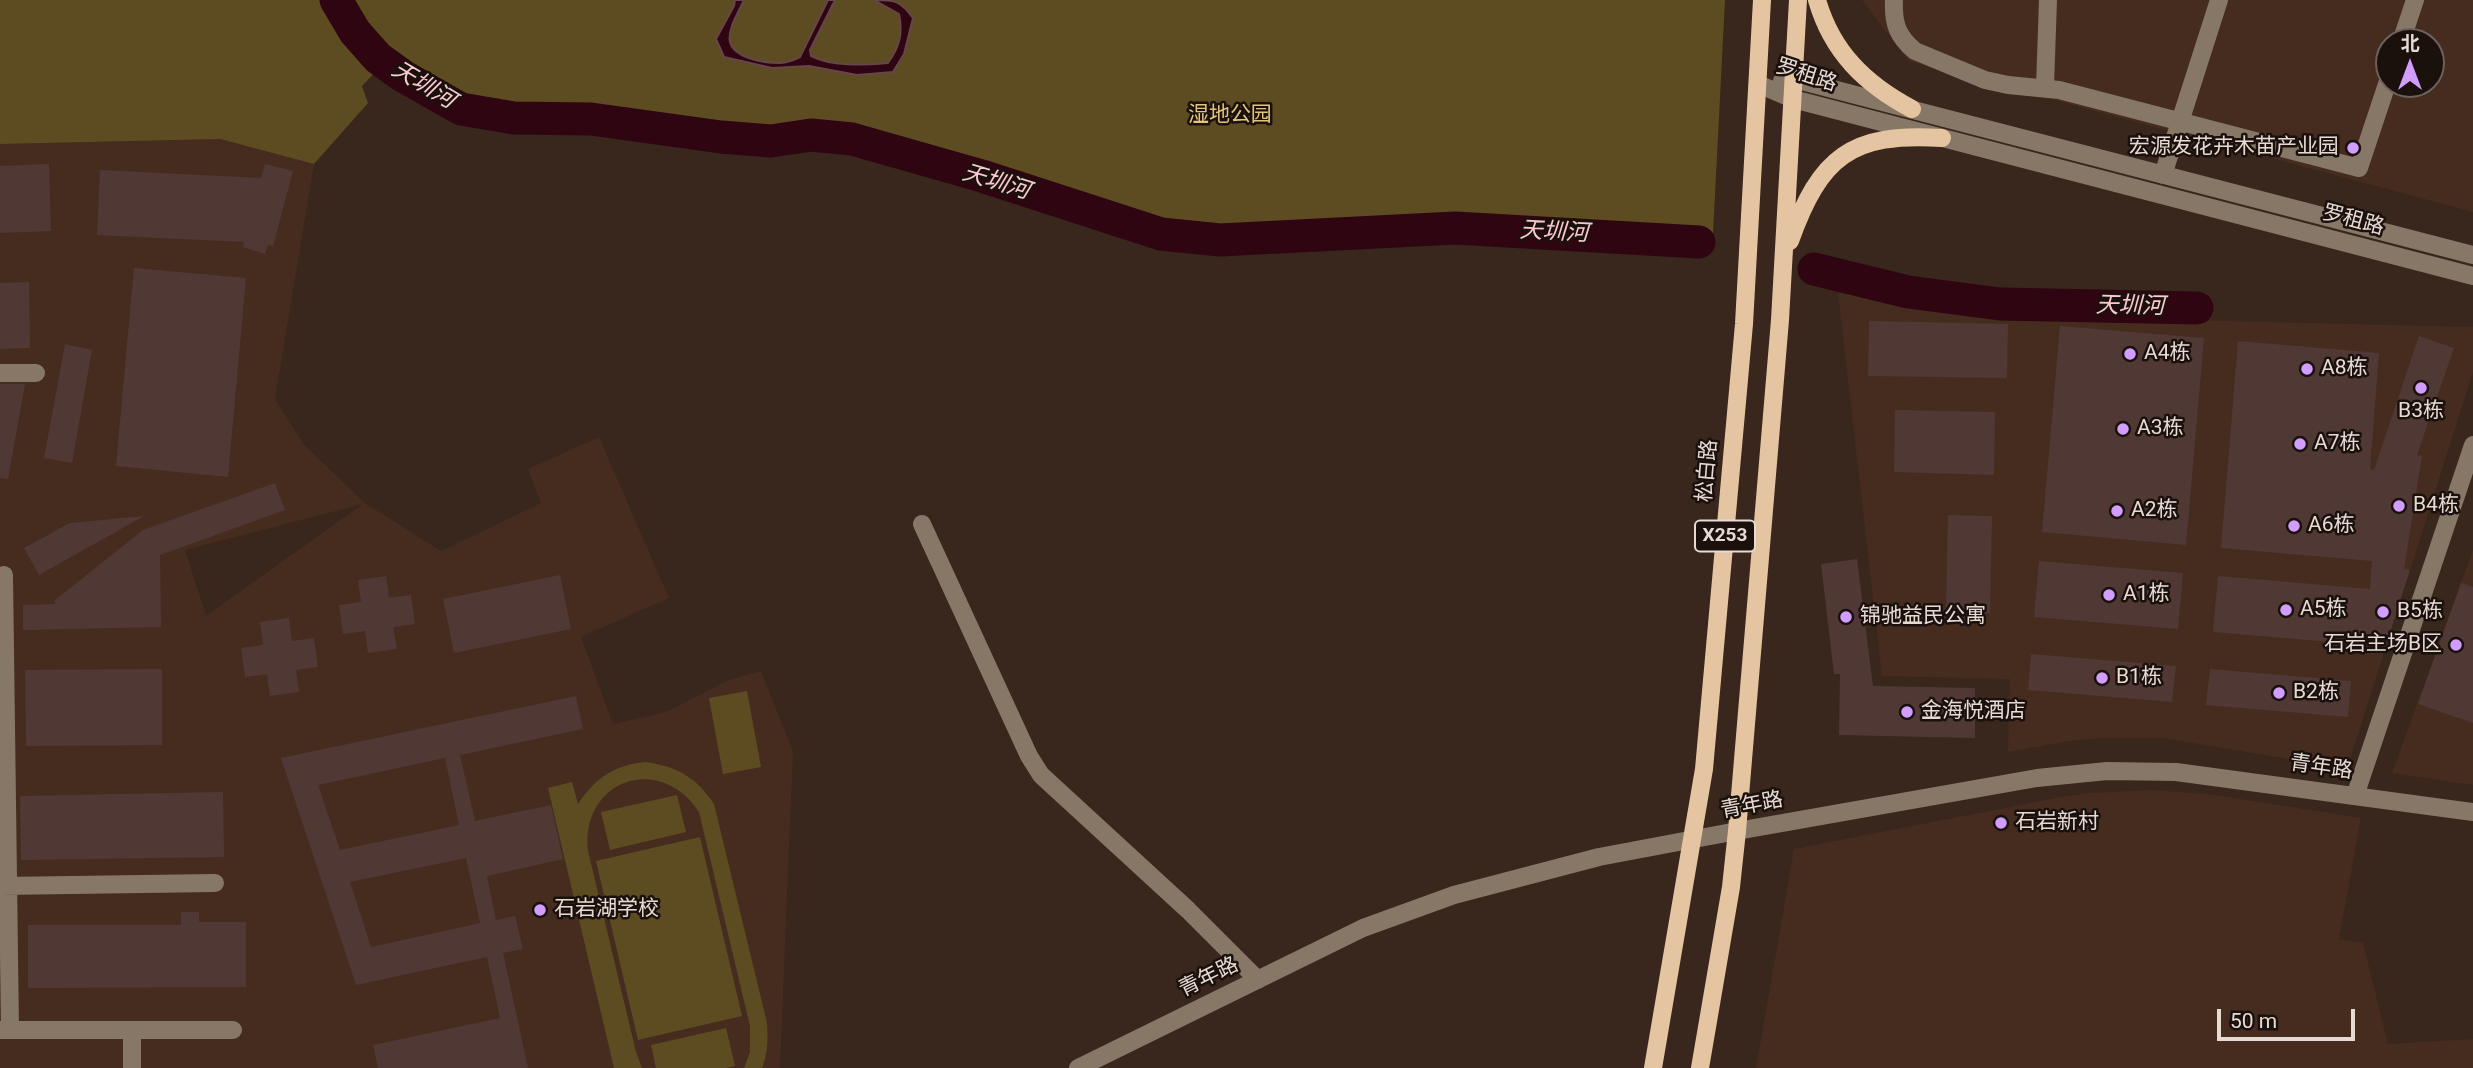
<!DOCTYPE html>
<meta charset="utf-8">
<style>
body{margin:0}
#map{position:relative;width:2473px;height:1068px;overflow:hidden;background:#39261c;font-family:Roboto,"Noto Sans SC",sans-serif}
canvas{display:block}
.north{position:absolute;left:2375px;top:28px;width:70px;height:70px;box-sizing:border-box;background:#1a110d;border:2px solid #6c615c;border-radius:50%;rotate:0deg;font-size:19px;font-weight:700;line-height:28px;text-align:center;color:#e7dad3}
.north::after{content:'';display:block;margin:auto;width:24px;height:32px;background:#d19dfe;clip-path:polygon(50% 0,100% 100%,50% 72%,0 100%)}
.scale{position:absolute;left:2217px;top:1009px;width:138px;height:32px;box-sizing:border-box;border:4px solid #e7dad3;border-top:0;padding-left:9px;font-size:21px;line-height:24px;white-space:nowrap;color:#e7dad3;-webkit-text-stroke:5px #1a110d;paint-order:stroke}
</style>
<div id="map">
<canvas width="2473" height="1068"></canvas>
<div class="north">北</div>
<div class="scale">50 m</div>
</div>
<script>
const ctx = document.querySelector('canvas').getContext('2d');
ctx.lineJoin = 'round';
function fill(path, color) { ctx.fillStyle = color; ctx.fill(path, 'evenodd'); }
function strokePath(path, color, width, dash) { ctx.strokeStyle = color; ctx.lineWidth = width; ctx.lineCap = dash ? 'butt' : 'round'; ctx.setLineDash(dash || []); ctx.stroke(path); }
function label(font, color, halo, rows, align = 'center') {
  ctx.font = font + ' Roboto,"Noto Sans SC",sans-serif'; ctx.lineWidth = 5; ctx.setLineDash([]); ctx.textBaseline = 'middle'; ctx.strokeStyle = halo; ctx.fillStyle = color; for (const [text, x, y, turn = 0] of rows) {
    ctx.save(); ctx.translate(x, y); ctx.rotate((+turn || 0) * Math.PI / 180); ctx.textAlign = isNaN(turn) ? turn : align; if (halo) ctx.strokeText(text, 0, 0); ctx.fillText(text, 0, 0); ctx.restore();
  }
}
const built = new Path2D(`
 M1862,0H2473V212L1908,61ZM2389,42H2431V84H2389Z
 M220,139L314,164L275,399L304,445L365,503L441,551L541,503L528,469L599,437L669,598L581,637L613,724L666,712L728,680L761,671L793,751L780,1068H0V144ZM363,504L207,615H206L185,550Z
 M1838,293L2017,316L2473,327V372L2347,769L2164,738H2101L2070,741L2008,752L2010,679L1882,676Z
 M2473,550V785L2392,773L2461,583Z
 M2153,790L2215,795L2361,818L2339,939L2363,943L2388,1044L2473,1039V1068H1756L1794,849L2061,797L2092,793Z`);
const green = new Path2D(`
 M0,0H1725L1713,234L1454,221L1218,233L1160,228L982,168L841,129L800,128L763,134L704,131L589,113L548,109L514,112L463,102L417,79L388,59L362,86L368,103L314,164L220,139L0,144Z
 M747,691L761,767L723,774L709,698Z
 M645,762C677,766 697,778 714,804L767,1023C768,1039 768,1053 762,1068H744L750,1052V1026L699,812C660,752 580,780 588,851L636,1052L642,1068H614L548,788L572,782L578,804C595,778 615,765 645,762Z
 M677,795L686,832L610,850L601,812Z
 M700,837L742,1016L638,1040L596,861Z
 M726,1028L735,1066L726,1068H656L651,1045Z`);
const water = new Path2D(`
 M735,0H744C739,11 727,30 730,42C734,58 764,63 779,63C786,63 794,60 800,57L828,0H835L810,50L811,56C833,67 864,65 888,63C900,46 903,33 899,14L874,0C895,0 900,0 913,18L904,54L893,72L857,75L809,66L772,68L724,57L716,39L734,6Z`);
const river = new Path2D(`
 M336,0L355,32L378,58L403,76L461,109L514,118L591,119L721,137L771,141L811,135L852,139L982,176L1161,234L1220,240L1455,228L1699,242
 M1814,269L1908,292L2000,304L2197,308`);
const building = new Path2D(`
 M49,164L51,231L0,233V166Z
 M265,164L293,171L273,246L268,245L265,254L243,247L244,242L97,235L100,170L261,178Z
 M134,268L246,278L228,477L116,466Z
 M29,282L30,348L0,349V283Z
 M1869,321L2008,324L2007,378L1868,376Z
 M2060,326L2204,338L2186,545L2042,532Z
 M2419,336L2454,348L2417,455L2422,456L2404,569L2410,570L2383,654H2367V645L2213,632L2218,576L2370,589L2372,561L2221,548L2238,341L2379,353L2370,469L2374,470Z
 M65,344L92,350L72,463L44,458Z
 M0,384H25L8,479L0,478Z
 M1895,410L1995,412L1994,475L1894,472Z
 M275,483L285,510L160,555L161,627L23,630V605L56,604L54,601L143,530Z
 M1948,515L1992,516L1990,613L1946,612Z
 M144,516L39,575L24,548L70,523Z
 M1857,559L1873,686L1975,688V738L1839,735L1840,674H1834L1821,564Z
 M2039,561L2183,573L2178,629L2034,617Z
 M560,575L571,629L454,653L443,599Z
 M386,576L389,598L411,595L415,624L393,627L397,649L368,653L365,631L343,634L339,605L361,602L358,580Z
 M2461,583L2473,587V723L2418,704Z
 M289,618L292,641L314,638L318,667L296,670L299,692L270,696L267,674L245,677L241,648L263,645L260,622Z
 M2031,654L2176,666L2172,702L2028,690Z
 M162,669V745L26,746L25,670Z
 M2210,669L2351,681L2348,717L2206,705Z
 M576,696L583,729L460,755L475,821L551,805L563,859L487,876L496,920L515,916L523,949L503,953L528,1068H378L373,1045L500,1018L487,957L356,985L281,758ZM445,758L459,825L340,850L318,785ZM466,858L480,923L371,947L350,882Z
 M223,792L224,857L21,860L20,796Z
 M181,912H199V922H246V987L28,988V925H181Z`);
const minor = new Path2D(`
 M1894,0C1893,23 1897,36 1915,51L1985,80L2008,85L2059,90L2359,168L2389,78
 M2401,42L2415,0
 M1782,81L1794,79L2473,255
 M1758,84L1793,99L2473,276
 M2045,87L2048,0
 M2163,175L2219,0
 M0,373H36
 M922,524L1029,756L1041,775L1188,910L1258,980
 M4,575L10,1030
 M2355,796L2473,445
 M0,886L215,883
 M0,1030H233
 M132,1030V1068
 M1078,1068L1363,928L1454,895L1599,857L1737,831L2037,778L2107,771L2176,772L2473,812`);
const major = new Path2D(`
 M1817,0C1832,52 1865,84 1912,109
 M1790,241C1820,157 1851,132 1942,138
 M1653,1068L1704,769L1744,324L1762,0
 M1700,1068L1731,887L1737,831L1780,320L1798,0`);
const markers = [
 [2353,148,7,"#d19dfe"],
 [2130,354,7,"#d19dfe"],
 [2307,369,7,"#d19dfe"],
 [2421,388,7,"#d19dfe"],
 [2123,429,7,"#d19dfe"],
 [2300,444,7,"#d19dfe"],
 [2399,506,7,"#d19dfe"],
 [2117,511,7,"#d19dfe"],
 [2294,526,7,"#d19dfe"],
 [2109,595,7,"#d19dfe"],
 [2286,610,7,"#d19dfe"],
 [2383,612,7,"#d19dfe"],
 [1846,617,7,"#d19dfe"],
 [2456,645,7,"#d19dfe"],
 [2102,678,7,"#d19dfe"],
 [2279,693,7,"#d19dfe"],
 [1907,712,7,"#d19dfe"],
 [2001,823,7,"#d19dfe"],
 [540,910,7,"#d19dfe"]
];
const shields = [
 [1725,536,60]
];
const shieldNames = [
 ["X253",1725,536]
];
const streetNames = [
 ["罗租路",1806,76,18],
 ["罗租路",2353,221,15],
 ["松白路",1708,471,-85],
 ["青年路",2321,768,8],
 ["青年路",1752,806,-11],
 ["青年路",1209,978,-26]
];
const parkNames = [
 ["湿地公园",1230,116]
];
const poiNames = [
 ["宏源发花卉木苗产业园",2339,148,"right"],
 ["A4栋",2144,354],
 ["A8栋",2321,369],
 ["B3栋",2421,412,"center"],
 ["A3栋",2137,429],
 ["A7栋",2314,444],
 ["B4栋",2413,506],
 ["A2栋",2131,511],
 ["A6栋",2308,526],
 ["A1栋",2123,595],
 ["A5栋",2300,610],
 ["B5栋",2397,612],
 ["锦驰益民公寓",1860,617],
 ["石岩主场B区",2442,645,"right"],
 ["B1栋",2116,678],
 ["B2栋",2293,693],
 ["金海悦酒店",1921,712],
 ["石岩新村",2015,823],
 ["石岩湖学校",554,910]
];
const waterNames = [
 ["天圳河",423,86,31],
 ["天圳河",996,183,17],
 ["天圳河",1554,233,3],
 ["天圳河",2130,307,1]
];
fill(built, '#452c1f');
fill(green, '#5d4c21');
fill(water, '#2f0511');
strokePath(water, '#66454b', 2);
strokePath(river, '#2f0511', 33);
fill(building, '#503935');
strokePath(minor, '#877767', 18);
strokePath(major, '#e5c4a2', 18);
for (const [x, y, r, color] of markers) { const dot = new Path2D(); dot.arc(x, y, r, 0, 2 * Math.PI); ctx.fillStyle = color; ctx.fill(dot); strokePath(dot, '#1a110d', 2.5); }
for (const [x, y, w] of shields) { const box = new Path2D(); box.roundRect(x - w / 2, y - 15.5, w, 31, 5); ctx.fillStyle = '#1a110d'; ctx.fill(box); strokePath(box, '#e7dad3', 2); }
label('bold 19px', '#e7dad3', null, shieldNames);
label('21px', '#e7dad3', '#1a110d', streetNames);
label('21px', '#e3c47a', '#1a110d', parkNames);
label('21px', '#e7dad3', '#1a110d', poiNames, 'left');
label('italic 23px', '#fdc9d1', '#1a110d', waterNames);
</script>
